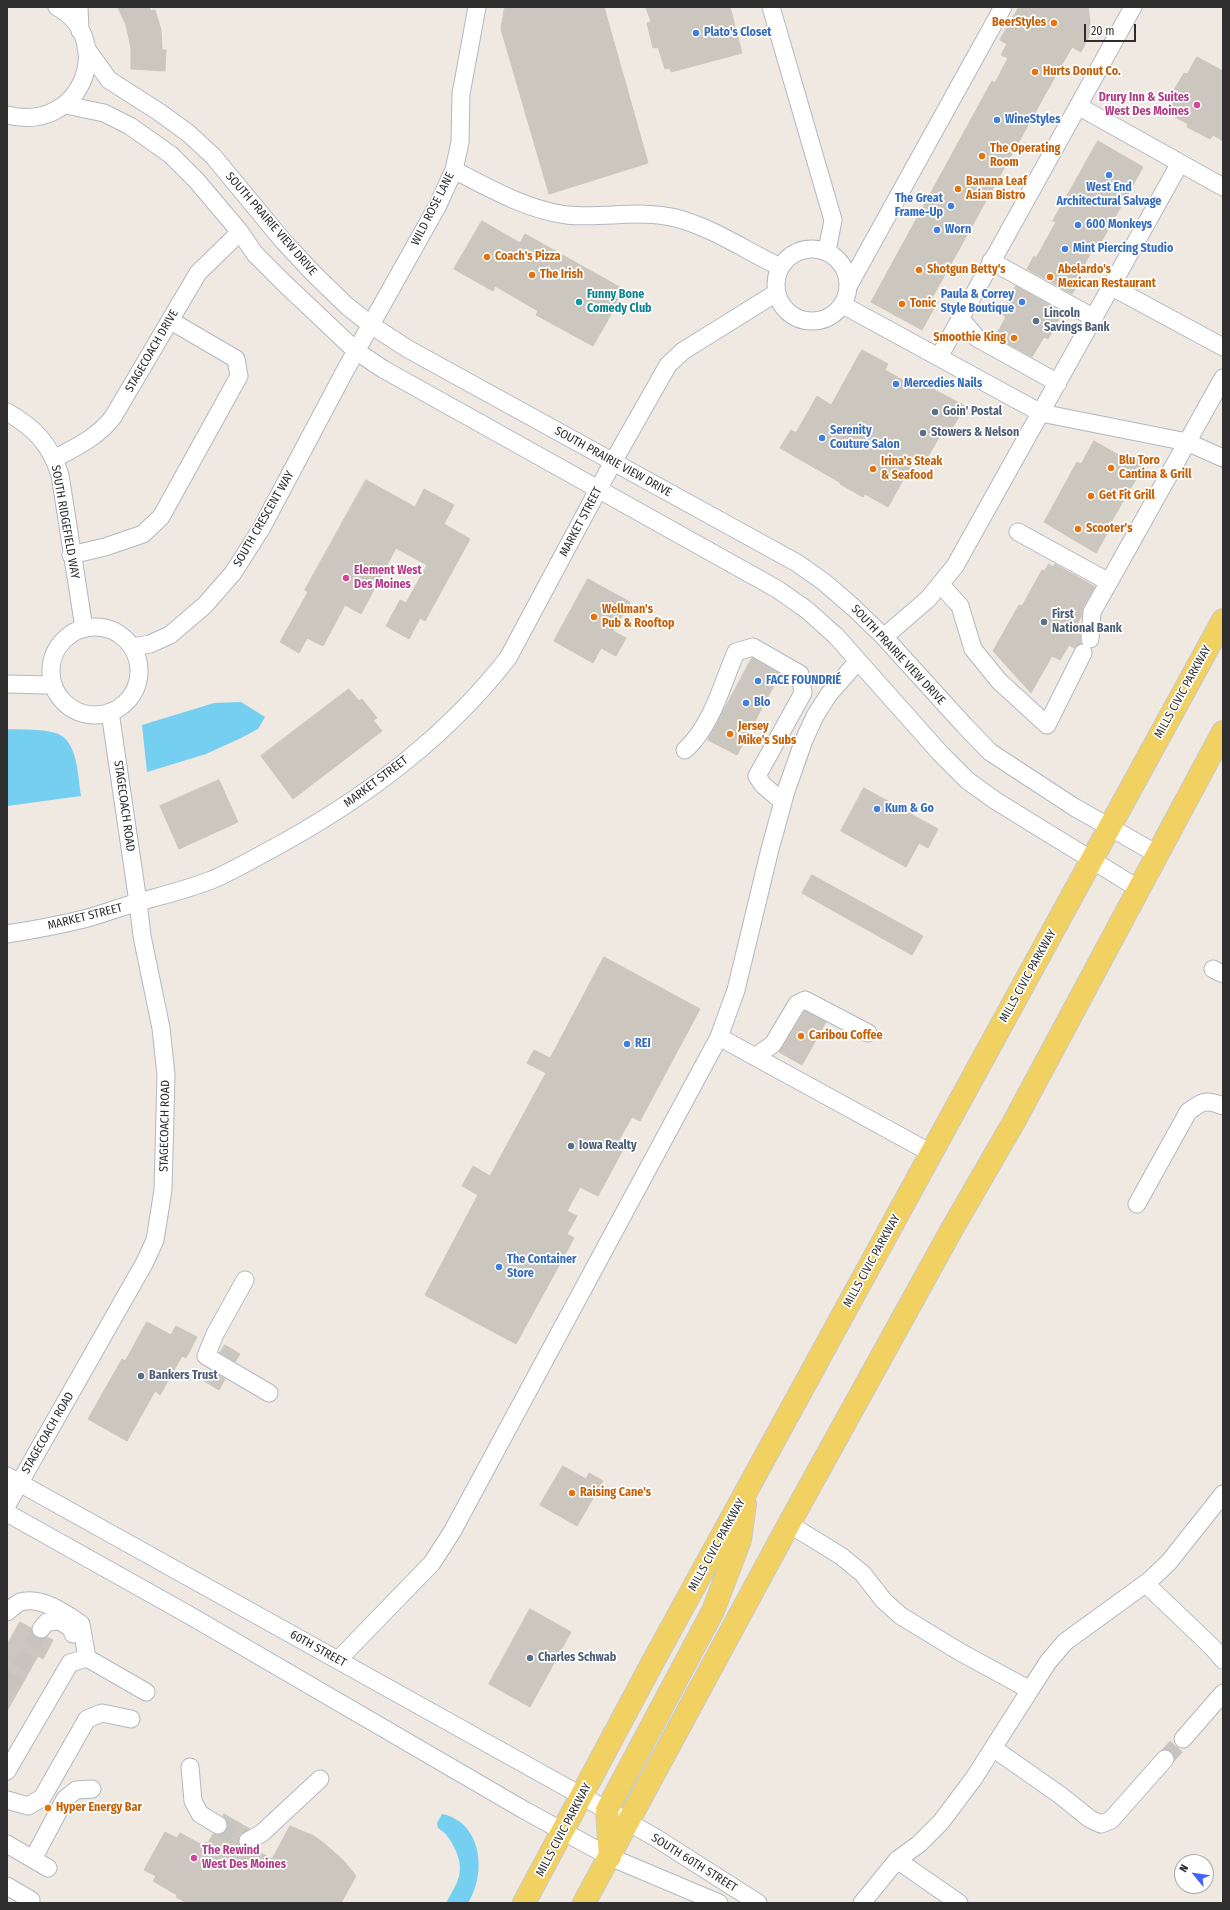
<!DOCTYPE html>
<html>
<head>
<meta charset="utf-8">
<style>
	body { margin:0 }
	#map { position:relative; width:1230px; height:1910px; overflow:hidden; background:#efe9e1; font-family:"Fira Sans Condensed",sans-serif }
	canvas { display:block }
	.frame { position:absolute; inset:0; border:8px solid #2e2e2e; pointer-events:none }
	.north { position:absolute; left:1174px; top:1854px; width:40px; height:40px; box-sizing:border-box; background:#fff; border:1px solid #ababab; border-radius:50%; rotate:299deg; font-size:11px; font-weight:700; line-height:16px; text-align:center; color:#2e2e2e }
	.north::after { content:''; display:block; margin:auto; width:14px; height:18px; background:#4264fb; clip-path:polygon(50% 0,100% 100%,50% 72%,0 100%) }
	.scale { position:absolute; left:1084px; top:24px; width:52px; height:18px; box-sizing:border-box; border:2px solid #2e2e2e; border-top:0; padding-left:5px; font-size:12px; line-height:14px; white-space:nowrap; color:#2e2e2e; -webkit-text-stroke:3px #fff; paint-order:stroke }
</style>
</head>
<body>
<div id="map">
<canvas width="1230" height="1910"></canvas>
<div class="frame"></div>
<div class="north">N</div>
<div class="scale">20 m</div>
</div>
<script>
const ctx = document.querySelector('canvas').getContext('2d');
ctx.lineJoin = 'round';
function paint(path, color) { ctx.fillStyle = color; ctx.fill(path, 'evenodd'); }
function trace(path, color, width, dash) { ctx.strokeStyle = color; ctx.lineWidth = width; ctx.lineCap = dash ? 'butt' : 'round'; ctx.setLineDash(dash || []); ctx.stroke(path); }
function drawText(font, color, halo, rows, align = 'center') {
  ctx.font = font + ' "Fira Sans Condensed",sans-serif'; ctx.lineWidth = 3.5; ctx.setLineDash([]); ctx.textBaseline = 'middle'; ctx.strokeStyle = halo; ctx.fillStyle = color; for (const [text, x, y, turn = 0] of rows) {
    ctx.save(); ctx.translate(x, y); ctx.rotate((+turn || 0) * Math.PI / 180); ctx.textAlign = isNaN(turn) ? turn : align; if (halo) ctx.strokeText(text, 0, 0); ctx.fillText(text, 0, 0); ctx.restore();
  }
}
paint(new Path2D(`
	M241 702 265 717 258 729 241 738 206 754 147 772 142 725 214 703Z
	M7 729C21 730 50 728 62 736 78 747 78 778 81 796L7 806Z
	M442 1814C482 1822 487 1873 468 1903H446C458 1882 466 1871 454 1847 450 1839 446 1833 438 1828L437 1823Z`), '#75cff0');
const building = new Path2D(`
	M118 7H149L151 11 155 10 161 30 162 50H166L165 71 131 69V48L126 25Z
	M505 7H604L648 163 549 194 501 29Z
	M646 7H730L742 53 671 72 670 68 665 69 658 47 653 48 647 23 651 22Z
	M1019 7H1088L1090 21 1089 36 1081 52 1072 47 1042 100 932 298 938 301 922 330 871 302 992 81 995 83 1008 58 1001 55 1007 44 1000 40Z
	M1197 57 1223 71V141L1213 135 1210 139 1187 127 1188 124 1166 112 1174 97 1171 95 1184 73 1187 74Z
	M1098 141 1143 167 1099 246 1095 245 1076 280 1079 282 1072 294 1027 269 1034 256 1036 258 1056 222 1053 221Z
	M482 221 520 243 525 234 625 290 593 346 536 315 538 311 495 286 493 291 454 269Z
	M1016 286 1063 312 1048 339 1044 337 1032 357 995 337 1006 317 1001 314Z
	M862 350 888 364 885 370 913 386 916 380 965 406 950 432 944 429 927 458 918 453 888 507 865 494 863 497 840 484 841 483 780 448 791 430 796 433 817 396 831 405Z
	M1094 441 1122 457 1123 455 1146 462 1107 529 1109 530 1096 553 1044 522 1077 462 1081 464Z
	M366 480 415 507 424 489 454 505 444 524 470 539 425 621 420 618 409 639 386 626 400 600 406 603 427 565 396 548 361 614 345 605 323 646 307 638 299 653 280 642 308 592 305 590Z
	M1049 564 1053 567 1055 564 1095 587 1083 607 1082 615 1074 630 1080 634 1081 643 1074 648 1069 645 1060 660 1052 656 1031 693 993 651 1019 605 1022 606 1042 570 1044 571Z
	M588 579 630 602 613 631 626 638 616 656 601 648 593 663 554 641Z
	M752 658 780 674 737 755 708 740Z
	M349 689 359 701 362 699 377 718 373 720 382 731 293 799 261 756Z
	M219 780 238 822 179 849 160 806Z
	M864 788 938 829 928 848 919 843 906 867 841 831Z
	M812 875 923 936 912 955 802 893Z
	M604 957 700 1009 640 1121 632 1117 619 1140 626 1144 598 1196 580 1187 567 1211 577 1216 567 1234 574 1238 516 1344 425 1295 478 1195 462 1186 473 1166 490 1176 546 1073 527 1063 534 1050 550 1058Z
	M805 1011 826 1022 802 1065 779 1052Z
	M147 1322 171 1335 176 1326 197 1337 186 1358 182 1356 160 1395 155 1391 127 1441 88 1419 122 1359 125 1361Z
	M225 1345 240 1354 235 1362 220 1353Z
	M210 1370 225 1379 219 1390 204 1381Z
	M563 1466 586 1479 589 1473 603 1481 577 1526 540 1505Z
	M530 1609 571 1632 530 1707 489 1684Z
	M20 1622 31 1628 35 1637 40 1639 47 1637 53 1640 43 1659 38 1656 7 1711V1645Z
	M224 1814 250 1829 239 1836V1846L243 1849 248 1851 254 1849 272 1859 290 1826 314 1836 325 1844 344 1861 356 1876 341 1903H187L176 1897 177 1895 153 1881 156 1876 144 1870 165 1832 177 1838 180 1833 204 1846 206 1842 208 1843 213 1834 218 1835 226 1831 228 1825 227 1820 223 1816Z`);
paint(building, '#cbc7bf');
trace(building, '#cbc5ba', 1);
trace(new Path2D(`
	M7 1690 41 1629
	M1165 1759 1183 1739
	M218 1825 248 1841`), '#c8c4bd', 17, [17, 8]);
const minor = new Path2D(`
	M79 7 80 31
	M771 7 833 220 827 251
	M86 48 109 80 159 112 188 133 213 156 284 242 315 275 347 306 371 325 408 349 797 563 824 582 854 608 884 637 964 725 990 752 1074 807 1157 854
	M66 105 104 113 130 126 171 155 196 180 240 232 255 254 284 283 356 351 383 369 777 589 807 610 836 636 940 753 968 781 996 801 1139 889
	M1078 106 1223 187
	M7 115C83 134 116 39 57 7
	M454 170C489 188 527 210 567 215 603 219 639 209 676 218 713 228 745 250 780 267
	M776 285a36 36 0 1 1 72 0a36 36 0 1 1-72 0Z
	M991 261 1094 318
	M849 285 1003 7
	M1112 287 1223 347
	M843 305 1041 413 1187 442 1223 458
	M960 318 977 338 1058 383
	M939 357 1133 7
	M7 412C35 428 50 444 60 475L84 628
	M54 459C76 447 98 437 113 417L198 273 240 232
	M1018 532 1109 582 1092 612 1090 639
	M71 555 105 547 143 534 161 517 239 376 236 359 171 321
	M1109 582 1223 378
	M941 585 960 606 973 649 999 681 1047 725 1083 653
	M51 671a44 44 0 1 1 88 0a44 44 0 1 1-88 0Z
	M884 637 928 599 955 566 1180 163
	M132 647 150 644 170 635 205 605 233 573 261 529 346 369 438 205 454 170 460 142 461 94 477 7
	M7 684 47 685 52 681
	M685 750C712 726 722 684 736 652L753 647 800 674 803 693 757 776 763 785 783 802
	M7 934C33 930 59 925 84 919 103 914 120 907 139 902 164 895 189 889 214 879 232 871 250 861 268 851 358 803 445 739 508 658L613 462 668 365 683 351 776 293
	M1213 969 1223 974
	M719 1037 931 1153
	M755 1057 773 1044 797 1004 805 1000 868 1033
	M1137 1204 1188 1112C1202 1101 1206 1099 1223 1106
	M245 1280 215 1334 206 1356 269 1393
	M7 1476 607 1810 656 1838 758 1903
	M7 1505 145 1262 155 1240 163 1190 166 1075 161 1028 142 936 138 902 110 712
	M7 1513 189 1615 524 1810 610 1857 719 1903
	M789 1524 841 1556 863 1574 884 1601 901 1616 960 1652 1030 1690 974 1778 941 1822 919 1844 897 1860
	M1146 1584 1213 1648 1223 1660
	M7 1612C11 1609 16 1604 20 1602 41 1596 65 1613 81 1624L87 1658
	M41 1629 47 1622 60 1621 72 1629 73 1634
	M338 1660 432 1563 452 1532 719 1037 736 990 770 849 786 791 804 740 815 716 829 694 858 661
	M1030 1690 1048 1662 1065 1642 1149 1581 1169 1562 1223 1494
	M1183 1739 1223 1693
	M993 1748 1060 1795 1090 1819 1101 1824 1111 1820 1165 1759
	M190 1767 193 1801 200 1814 218 1825
	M7 1771 70 1663 87 1658 146 1692
	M7 1800 28 1806 42 1798 87 1719 102 1713 131 1719
	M248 1841 262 1833 320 1779
	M7 1844 48 1868
	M33 1859 65 1799 76 1790 92 1789
	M7 1886 31 1900
	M862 1903 897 1860 959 1903`);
const major = new Path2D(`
	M610 1857 607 1810 713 1611 740 1540 745 1504
	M524 1903 655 1658 1223 620
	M584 1903 789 1524 952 1229 1015 1120 1223 732`);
trace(minor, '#b4b7c1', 19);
trace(major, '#c9c9c9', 24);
trace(minor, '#fff', 17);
trace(major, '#f2d163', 22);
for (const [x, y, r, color] of [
	[1054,23,4,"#e8710a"],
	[696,33,4,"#3f7fe0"],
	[1035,72,4,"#e8710a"],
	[1197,105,4,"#d1479c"],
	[997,120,4,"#3f7fe0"],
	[982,156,4,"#e8710a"],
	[1109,175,4,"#3f7fe0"],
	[958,189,4,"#e8710a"],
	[951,206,4,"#3f7fe0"],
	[1078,225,4,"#3f7fe0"],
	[937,230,4,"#3f7fe0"],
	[1065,249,4,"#3f7fe0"],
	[487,257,4,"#e8710a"],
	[919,270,4,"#e8710a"],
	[532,275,4,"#e8710a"],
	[1050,277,4,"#e8710a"],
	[579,302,4,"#0f9aa8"],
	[1022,302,4,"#3f7fe0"],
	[902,304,4,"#e8710a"],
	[1036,321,4,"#5c6f8a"],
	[1014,338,4,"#e8710a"],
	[896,384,4,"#3f7fe0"],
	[935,412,4,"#5c6f8a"],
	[923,433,4,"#5c6f8a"],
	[822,438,4,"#3f7fe0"],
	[1111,468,4,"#e8710a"],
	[873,469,4,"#e8710a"],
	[1091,496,4,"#e8710a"],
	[1078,529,4,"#e8710a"],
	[346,578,4,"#d1479c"],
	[594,617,4,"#e8710a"],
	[1044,622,4,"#5c6f8a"],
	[758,681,4,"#3f7fe0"],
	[746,703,4,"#3f7fe0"],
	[730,734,4,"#e8710a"],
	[877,809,4,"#3f7fe0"],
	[801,1036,4,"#e8710a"],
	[627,1044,4,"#3f7fe0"],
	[571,1146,4,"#5c6f8a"],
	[499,1267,4,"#3f7fe0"],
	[141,1376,4,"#5c6f8a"],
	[572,1493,4,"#e8710a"],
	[530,1658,4,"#5c6f8a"],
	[48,1808,4,"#e8710a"],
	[194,1858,4,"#d1479c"]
]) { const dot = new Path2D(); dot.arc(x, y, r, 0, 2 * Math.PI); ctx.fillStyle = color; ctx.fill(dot); trace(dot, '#fff', 1.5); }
drawText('bold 12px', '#c56008', '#fff', [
	["BeerStyles",1046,23,"right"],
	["Hurts Donut Co.",1043,72],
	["The Operating",990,149],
	["Room",990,163],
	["Banana Leaf",966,182],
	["Asian Bistro",966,196],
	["Coach's Pizza",495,257],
	["Shotgun Betty's",927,270],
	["Abelardo's",1058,270],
	["Mexican Restaurant",1058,284],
	["The Irish",540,275],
	["Tonic",910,304],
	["Smoothie King",1006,338,"right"],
	["Blu Toro",1119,461],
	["Cantina & Grill",1119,475],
	["Irina's Steak",881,462],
	["& Seafood",881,476],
	["Get Fit Grill",1099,496],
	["Scooter's",1086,529],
	["Wellman's",602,610],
	["Pub & Rooftop",602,624],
	["Jersey",738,727],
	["Mike's Subs",738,741],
	["Caribou Coffee",809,1036],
	["Raising Cane's",580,1493],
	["Hyper Energy Bar",56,1808]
], 'left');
drawText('bold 12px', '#366cbe', '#fff', [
	["Plato's Closet",704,33],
	["WineStyles",1005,120],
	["West End",1109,188,"center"],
	["Architectural Salvage",1109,202,"center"],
	["The Great",943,199,"right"],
	["Frame-Up",943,213,"right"],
	["600 Monkeys",1086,225],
	["Worn",945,230],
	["Mint Piercing Studio",1073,249],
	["Paula & Correy",1014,295,"right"],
	["Style Boutique",1014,309,"right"],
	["Mercedies Nails",904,384],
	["Serenity",830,431],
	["Couture Salon",830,445],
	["FACE FOUNDRIÉ",766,681],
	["Blo",754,703],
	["Kum & Go",885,809],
	["REI",635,1044],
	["The Container",507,1260],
	["Store",507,1274]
], 'left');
drawText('bold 12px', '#b23c85', '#fff', [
	["Drury Inn & Suites",1189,98,"right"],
	["West Des Moines",1189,112,"right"],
	["Element West",354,571],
	["Des Moines",354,585],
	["The Rewind",202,1851],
	["West Des Moines",202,1865]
], 'left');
drawText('12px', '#2e2e2e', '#fff', [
	["WILD ROSE LANE",433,209,-63],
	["SOUTH PRAIRIE VIEW DRIVE",271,224,49],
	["STAGECOACH DRIVE",152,351,-60],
	["SOUTH PRAIRIE VIEW DRIVE",613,462,29],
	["SOUTH CRESCENT WAY",264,519,-60],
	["SOUTH RIDGEFIELD WAY",65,522,80],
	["MARKET STREET",581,522,-62],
	["SOUTH PRAIRIE VIEW DRIVE",898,655,47],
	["MILLS CIVIC PARKWAY",1183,692,-61],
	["MARKET STREET",376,782,-37],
	["STAGECOACH ROAD",124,806,82],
	["MARKET STREET",85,917,-14],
	["MILLS CIVIC PARKWAY",1028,976,-61],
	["STAGECOACH ROAD",165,1126,-89],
	["MILLS CIVIC PARKWAY",872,1261,-61],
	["STAGECOACH ROAD",48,1433,-60],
	["MILLS CIVIC PARKWAY",717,1545,-61],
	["60TH STREET",318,1649,29],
	["MILLS CIVIC PARKWAY",564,1830,-62],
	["SOUTH 60TH STREET",694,1863,32]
]);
drawText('bold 12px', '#0d838f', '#fff', [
	["Funny Bone",587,295],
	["Comedy Club",587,309]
], 'left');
drawText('bold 12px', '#4e5e75', '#fff', [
	["Lincoln",1044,314],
	["Savings Bank",1044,328],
	["Goin' Postal",943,412],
	["Stowers & Nelson",931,433],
	["First",1052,615],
	["National Bank",1052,629],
	["Iowa Realty",579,1146],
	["Bankers Trust",149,1376],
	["Charles Schwab",538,1658]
], 'left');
</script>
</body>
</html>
